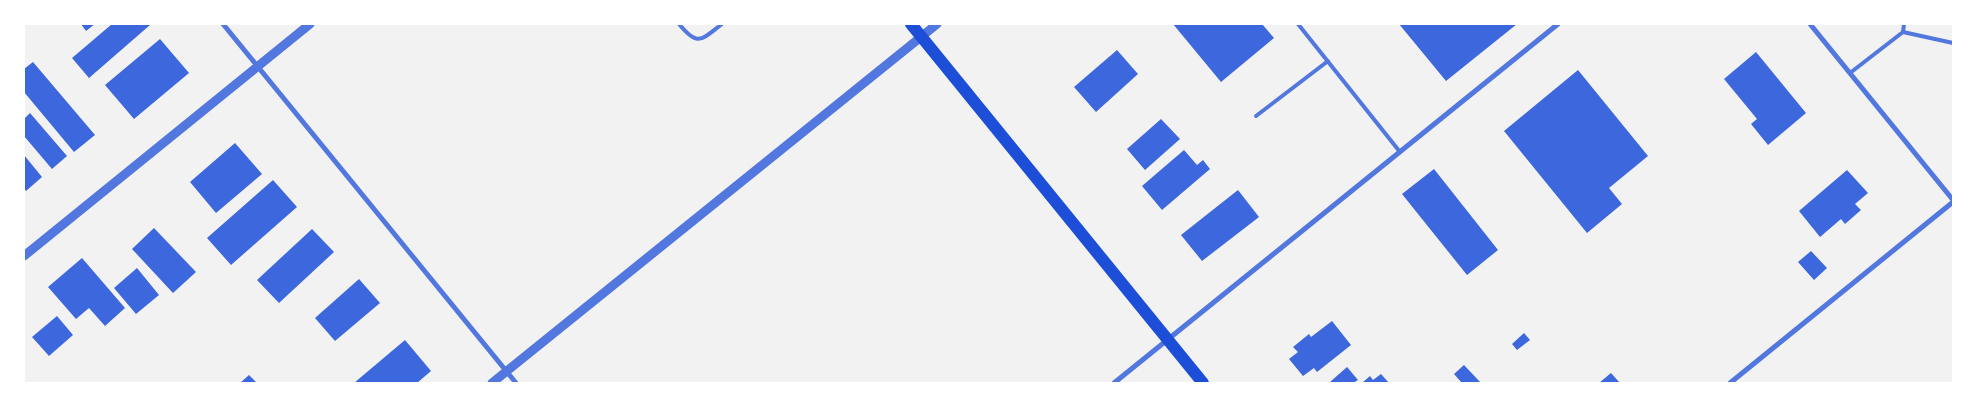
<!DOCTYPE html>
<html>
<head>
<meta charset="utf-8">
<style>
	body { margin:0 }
	#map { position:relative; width:1977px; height:407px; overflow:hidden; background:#f2f2f2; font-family:"Source Serif 4",serif }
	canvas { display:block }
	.frame { position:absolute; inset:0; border:25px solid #fff; pointer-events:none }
</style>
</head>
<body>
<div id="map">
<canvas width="1977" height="407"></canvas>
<div class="frame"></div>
</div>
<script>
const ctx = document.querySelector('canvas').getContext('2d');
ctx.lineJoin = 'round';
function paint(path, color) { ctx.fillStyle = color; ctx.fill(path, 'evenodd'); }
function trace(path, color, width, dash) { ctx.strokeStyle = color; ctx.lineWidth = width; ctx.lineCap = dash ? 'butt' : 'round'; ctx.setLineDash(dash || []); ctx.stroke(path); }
paint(new Path2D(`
	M81 24H95L86 31Z
	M112 24H149L150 25 89 78 72 58Z
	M1173 24H1262L1274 38 1221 82Z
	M1399 24H1517L1446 81Z
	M160 39 189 73 134 119 105 85Z
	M1117 50 1138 74 1096 112 1074 87Z
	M1756 52 1806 113 1768 145 1751 124 1757 119 1724 79Z
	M33 62 95 135 74 152 24 92V69Z
	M1578 70 1648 156 1609 188 1622 204 1587 233 1504 131Z
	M30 113 67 156 52 169 24 136V119Z
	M1161 119 1180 139 1145 170 1127 149Z
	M235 143 262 174 216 213 190 182Z
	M1184 150 1197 165 1203 160 1210 169 1162 210 1142 186Z
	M24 155 42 177 26 191 24 188Z
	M1434 169 1498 250 1467 275 1402 194Z
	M1847 170 1868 193 1855 204 1861 210 1845 224 1841 219 1820 237 1799 211Z
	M273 180 297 207 231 265 207 238Z
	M1238 190 1259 217 1202 261 1181 235Z
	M154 228 196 272 173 293 132 249Z
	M312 229 334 252 279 303 257 280Z
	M1811 251 1827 268 1814 280 1798 262Z
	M82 258 125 308 105 326 89 308 76 319 48 287Z
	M137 268 159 295 136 314 114 288Z
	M359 279 380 303 335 341 315 318Z
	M57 316 73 335 49 356 32 337Z
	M1332 321 1351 345 1317 372 1314 368 1303 376 1289 359 1298 352 1293 347 1309 334 1311 337Z
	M1524 333 1530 340 1517 350 1512 344Z
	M405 340 431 371 417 383H354Z
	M1464 365 1481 383H1462L1454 374Z
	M1347 367 1358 380 1353 383H1331L1330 382Z
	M1611 373 1620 383H1599Z
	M1381 374 1389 383H1362L1370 376 1373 380Z
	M249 375 257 383H240Z`), '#3d67dc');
trace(new Path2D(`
	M679 24C698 47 701 40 722 24
	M1298 24 1400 152
	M1903 32 1953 43
	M1850 73 1903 32 1904 24
	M1256 116 1328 61`), '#5277de', 4);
trace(new Path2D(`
	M223 24 516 383
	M1810 24 1953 200
	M1114 383 1558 24
	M1730 383 1953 202`), '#5277de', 5);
trace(new Path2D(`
	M24 256 310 24
	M492 383 937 24`), '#5277de', 9);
trace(new Path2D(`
	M911 24 1203 383`), '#1d4ed8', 12);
</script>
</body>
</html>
